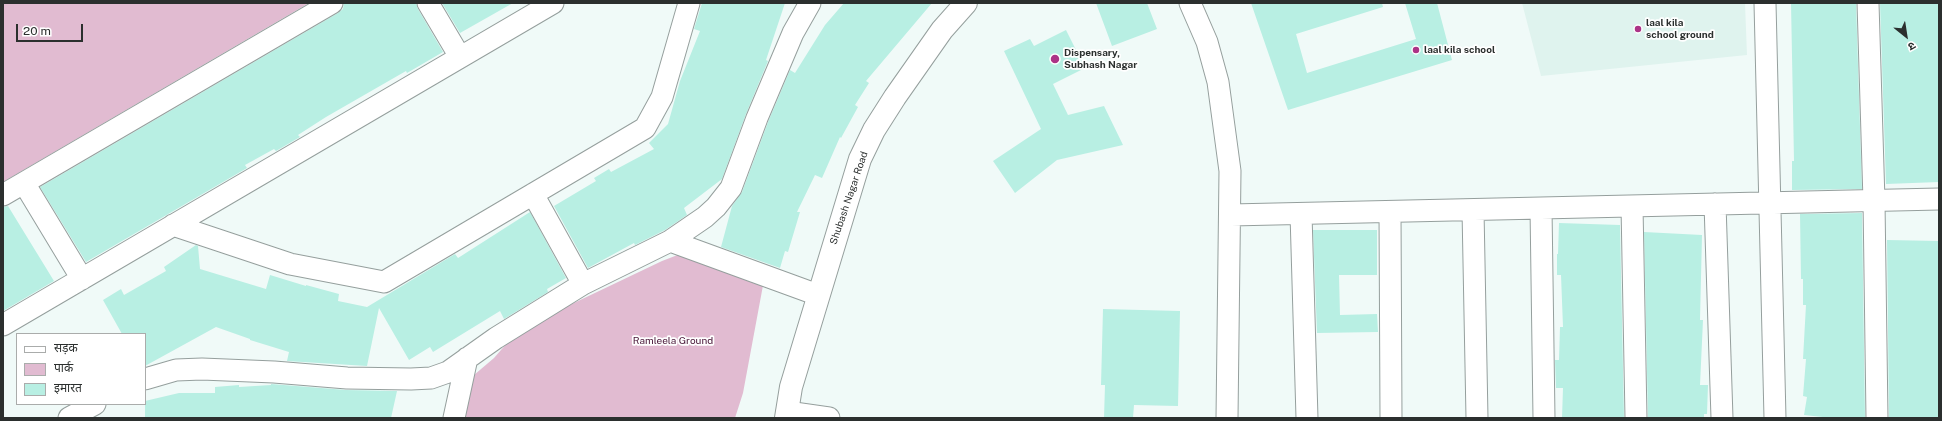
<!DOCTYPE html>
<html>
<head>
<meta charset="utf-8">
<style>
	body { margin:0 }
	#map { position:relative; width:1942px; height:421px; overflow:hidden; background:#f0faf8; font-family:"Public Sans","Noto Sans Devanagari",sans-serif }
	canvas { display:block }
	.frame { position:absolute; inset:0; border:4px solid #2b2f2e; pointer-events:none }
	.legend { position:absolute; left:16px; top:333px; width:130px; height:72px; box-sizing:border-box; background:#fff; border:1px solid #aaacab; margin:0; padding:5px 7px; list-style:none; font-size:12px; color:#2b2f2e }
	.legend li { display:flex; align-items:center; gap:8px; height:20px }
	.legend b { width:20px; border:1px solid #aaacab }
	.north { position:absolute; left:1886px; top:16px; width:40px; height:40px; -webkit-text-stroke:3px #fff; paint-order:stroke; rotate:150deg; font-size:11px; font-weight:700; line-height:16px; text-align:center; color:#2b2f2e }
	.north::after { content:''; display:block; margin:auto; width:14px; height:18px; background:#2b2f2e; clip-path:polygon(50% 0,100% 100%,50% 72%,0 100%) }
	.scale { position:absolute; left:16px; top:24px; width:67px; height:18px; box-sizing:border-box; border:2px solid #2b2f2e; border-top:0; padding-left:5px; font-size:12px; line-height:14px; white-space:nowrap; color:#2b2f2e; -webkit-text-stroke:3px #fff; paint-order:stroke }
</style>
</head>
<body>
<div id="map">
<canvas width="1942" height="421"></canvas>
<div class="frame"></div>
<ul class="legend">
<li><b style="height:5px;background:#fff"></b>सड़क</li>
<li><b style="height:11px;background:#e1bbd1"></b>पार्क</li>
<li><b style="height:11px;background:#b8efe3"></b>इमारत</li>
</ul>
<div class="north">उ</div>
<div class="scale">20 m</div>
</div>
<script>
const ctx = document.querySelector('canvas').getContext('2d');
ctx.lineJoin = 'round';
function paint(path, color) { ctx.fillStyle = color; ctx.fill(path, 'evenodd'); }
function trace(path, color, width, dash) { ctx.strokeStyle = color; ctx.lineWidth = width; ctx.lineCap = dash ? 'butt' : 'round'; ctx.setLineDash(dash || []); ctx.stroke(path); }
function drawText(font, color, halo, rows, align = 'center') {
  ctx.font = font + ' "Public Sans",sans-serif'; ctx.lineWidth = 3.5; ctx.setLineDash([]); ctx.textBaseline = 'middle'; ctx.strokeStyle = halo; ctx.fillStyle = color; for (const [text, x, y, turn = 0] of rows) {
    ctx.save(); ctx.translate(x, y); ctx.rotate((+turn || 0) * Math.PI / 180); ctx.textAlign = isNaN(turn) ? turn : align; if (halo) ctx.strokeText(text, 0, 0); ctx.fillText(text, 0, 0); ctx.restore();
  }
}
paint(new Path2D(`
	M1522 3H1745L1747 55 1541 76Z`), '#dff3ee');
paint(new Path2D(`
	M3 3H309L3 182Z
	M688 251 764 280 743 393 735 418H456L474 375 494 358 508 342 532 323 662 261Z`), '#e1bbd1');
paint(new Path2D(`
	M344 3H416L418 9 443 52 407 73 406 71 326 117 298 135 300 137 276 151 274 149 245 165 247 168 86 262 40 187 338 13 343 9Z
	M442 3H513L460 33Z
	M702 3H785L766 60 768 61 746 114 722 179 684 208 687 215 665 230 635 245 634 243 588 268 554 206 596 181 594 178 609 169 611 172 654 149 649 143 668 124 680 81 700 31 694 29Z
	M844 3H932L866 81 869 83 855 105 858 107 841 138 840 137 822 178 815 175 797 212H800L788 252 785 251 780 268 721 247 732 206 742 192 768 122 790 70 795 73 825 25Z
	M1096 3H1147L1157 29 1112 46Z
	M1251 3H1382L1383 7 1296 34 1307 73 1416 39 1405 3H1437L1452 60 1288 110Z
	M1791 3H1856L1862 189 1792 190V161H1794Z
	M1880 3H1939V182L1886 184Z
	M1066 30 1085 68 1053 84 1068 115 1104 106 1123 145 1057 160 1015 193 993 161 1041 129 1004 51 1030 39 1034 46Z
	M8 206 54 281 3 311V207Z
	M530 212 566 278 547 289 548 292 504 319 500 311 433 352 430 347 409 360 379 308 367 366 287 361 289 352 250 340V339L216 327 145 366V334H122L103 300 121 289 124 295 166 271 164 267 196 245 198 246 200 269 266 289 270 275 306 286V285L339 294 338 301 367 307 455 254 458 258Z
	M1862 213 1865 418H1832L1804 415 1807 397 1803 396 1806 359H1803L1806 305H1803V279H1801L1800 214Z
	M1559 223 1620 225 1624 418H1562L1563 388H1556L1555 360H1559L1560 327H1563L1561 275H1557V254H1558Z
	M1313 230H1377V275H1339L1340 315 1377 314 1378 332 1317 333Z
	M1644 232 1702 235 1700 320H1703L1700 385H1708L1707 414H1704V418H1648Z
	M1887 240 1939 241V418H1889Z
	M1103 309 1180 311 1178 406 1134 405 1133 418H1104L1105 385H1101Z
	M271 384 346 390 397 391 391 418H145V401L179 393H215V387L239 385V387L271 385Z`), '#b8efe3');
const minor = new Path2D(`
	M428 3 460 57
	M1190 3 1207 42 1218 82 1230 171 1227 418
	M1765 3 1775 418
	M1868 3 1874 201 1877 418
	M24 183 82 279
	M533 194 583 284
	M3 195 332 3
	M1715 204 1722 418
	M1632 206 1636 418
	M1541 208 1544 418
	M1473 210 1477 418
	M1390 212 1391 418
	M1301 214 1307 418
	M1231 215 1939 199
	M173 225 290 264 384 282 645 128 662 97 689 3
	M670 241 818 295
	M3 325 553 3
	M145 379 176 370 202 369 274 372 347 378 411 379 431 378 448 372 496 338 583 284 670 241 705 217 716 207 731 188 757 118 793 33 810 3
	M787 412 829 418
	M69 418 95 404
	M454 418 467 358`);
const tertiary = new Path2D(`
	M786 418 791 387 807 334 860 159 874 130 895 97 942 30 966 3`);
trace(minor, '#959f9d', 23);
trace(tertiary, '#959f9d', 24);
trace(minor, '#fff', 21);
trace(tertiary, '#fff', 22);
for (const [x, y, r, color] of [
	[1638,29,4,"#ac3387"],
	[1416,50,4,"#ac3387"],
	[1055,59,5,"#ac3387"]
]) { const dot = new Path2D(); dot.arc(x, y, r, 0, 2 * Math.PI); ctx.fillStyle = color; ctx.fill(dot); trace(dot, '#fff', 1.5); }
drawText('bold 10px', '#2b2f2e', '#fff', [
	["laal kila",1646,23],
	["school ground",1646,35],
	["laal kila school",1424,50],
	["Dispensary,",1064,53],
	["Subhash Nagar",1064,65]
], 'left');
drawText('10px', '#2b2f2e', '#fff', [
	["Shubash Nagar Road",849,198,-71]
]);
drawText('10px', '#451234', '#fff', [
	["Ramleela Ground",673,341]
]);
</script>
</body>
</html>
